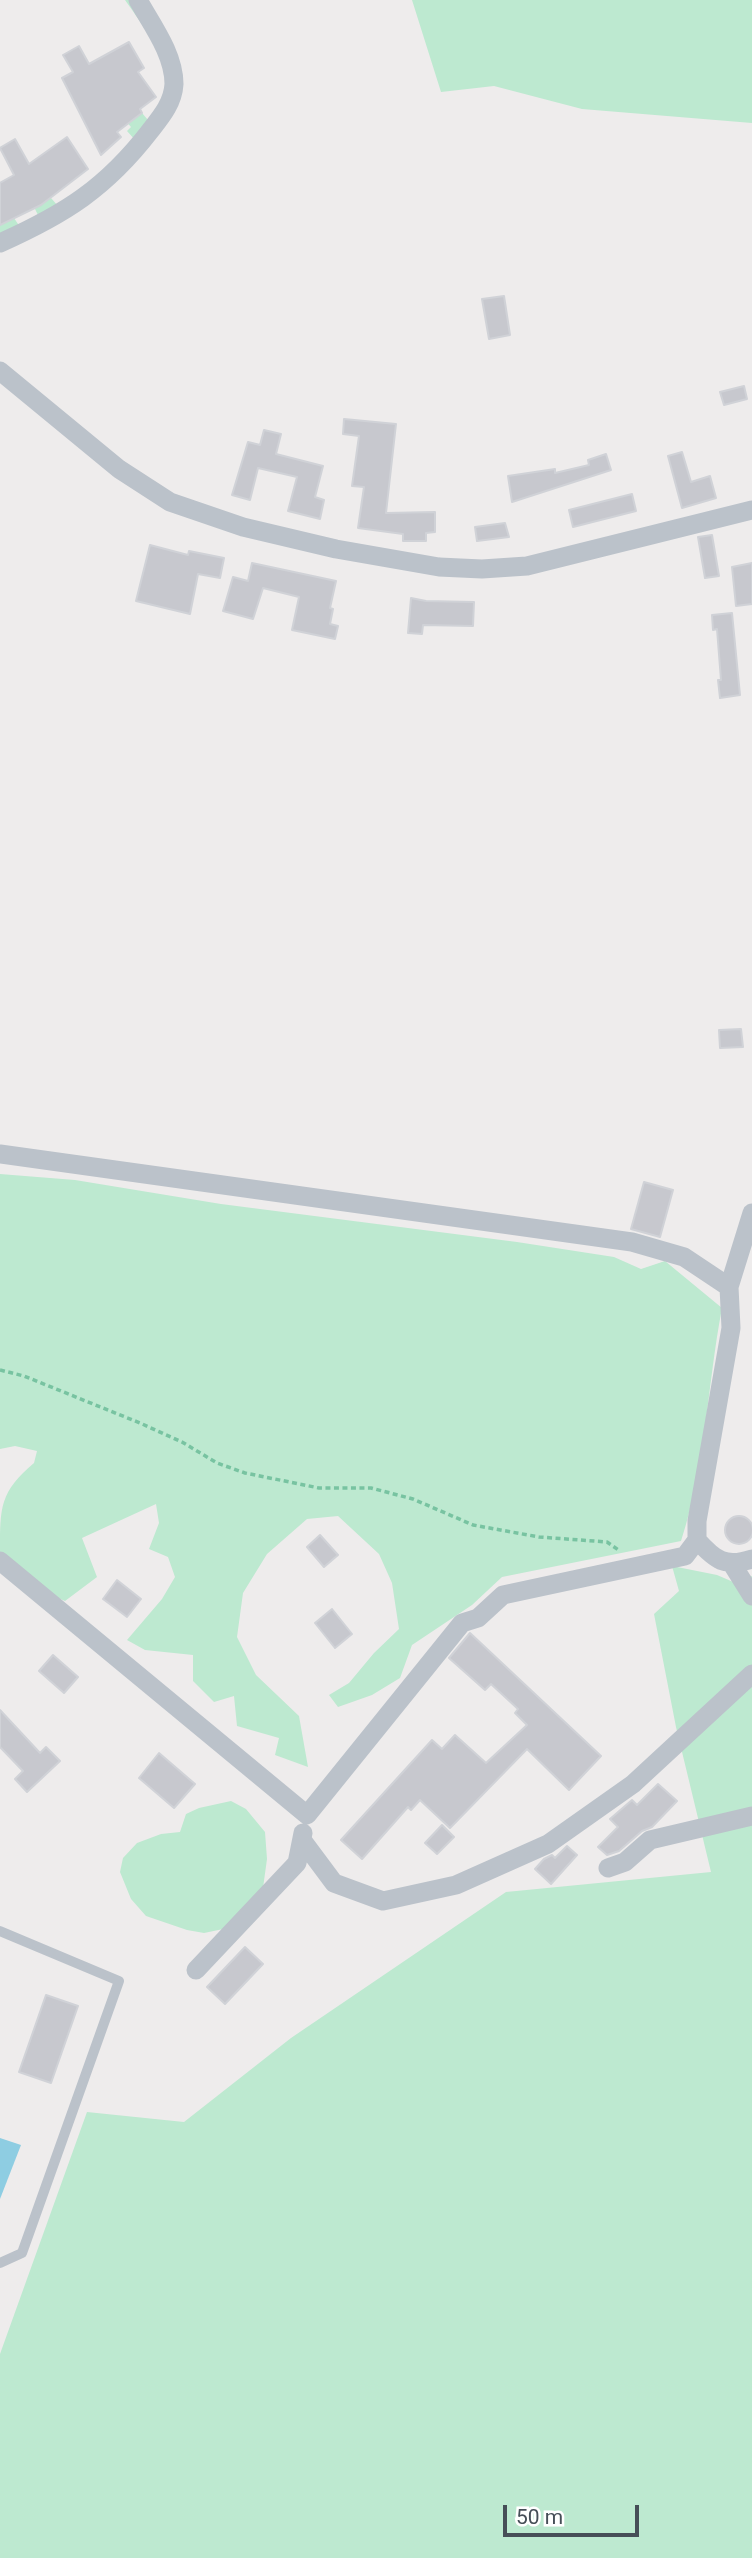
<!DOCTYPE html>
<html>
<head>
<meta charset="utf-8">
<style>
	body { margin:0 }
	#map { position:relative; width:752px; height:2558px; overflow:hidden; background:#eeecec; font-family:Roboto,sans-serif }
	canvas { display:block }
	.scale { position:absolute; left:503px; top:2505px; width:136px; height:32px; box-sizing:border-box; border:4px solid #464e57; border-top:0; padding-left:9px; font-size:21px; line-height:24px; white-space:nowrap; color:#464e57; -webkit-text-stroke:5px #fff; paint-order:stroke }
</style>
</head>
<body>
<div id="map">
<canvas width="752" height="2558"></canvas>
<div class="scale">50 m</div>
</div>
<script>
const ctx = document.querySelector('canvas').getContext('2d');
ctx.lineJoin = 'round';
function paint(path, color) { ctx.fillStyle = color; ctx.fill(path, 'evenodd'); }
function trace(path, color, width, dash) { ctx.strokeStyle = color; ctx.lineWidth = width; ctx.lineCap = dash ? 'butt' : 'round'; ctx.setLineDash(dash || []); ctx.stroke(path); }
paint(new Path2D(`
	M125 0H135C148 26 172 59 170 90 169 106 156 119 146 131 100 187 66 209 0 239V225L14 218 20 227 39 217 34 207 51 198 58 206C88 188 112 167 136 141L127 131 131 127 123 118 131 112 136 117 142 113 148 120C153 115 160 110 163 104 179 71 143 26 125 0Z
	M412 0H752V123L582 109 494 86 441 92Z
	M0 1174 75 1180 221 1204 517 1242 614 1257 641 1269 665 1261 722 1308C707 1386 706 1465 681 1541L502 1577 472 1605 412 1645 400 1678 372 1695 338 1707 329 1695 349 1683 374 1653 399 1629 392 1583 379 1554 338 1516 307 1519 267 1554 243 1593 237 1637 256 1675 299 1716 308 1767 275 1755 279 1738 237 1726 234 1696 214 1702 193 1681V1655L145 1650 127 1640 162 1599 175 1577 168 1557 149 1549 159 1523 156 1504 82 1538 97 1577 65 1601 49 1594 0 1552C0 1506 0 1492 34 1463L37 1451 15 1446 0 1449Z
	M672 1566 717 1575 738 1584 752 1576V2558H0V2354L87 2112 184 2122 291 2038 506 1892 711 1872 676 1727 654 1614 679 1591Z
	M231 1801 246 1809 265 1832 267 1859 263 1888 228 1928 204 1933 187 1930 146 1916 131 1899 120 1872 123 1858 137 1843 161 1834 180 1832 186 1814 199 1808Z`), '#bde9d0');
paint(new Path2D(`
	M0 2138 21 2145 0 2199Z`), '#8ecde2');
const building = new Path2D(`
	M129 42 144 68 138 72 156 97 140 109 142 113 117 132 121 137 101 155 62 78 73 72 63 55 79 46 89 64Z
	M67 137 88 169 41 205 0 225V183L14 175 0 148 15 139 29 164Z
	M504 296 510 335 489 339 482 299Z
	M744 386 747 399 724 405 720 392Z
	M344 419 396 424 386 513 435 512V532L426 533V541H403V534L358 528 364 487 352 486 359 436 343 434Z
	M264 430 281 434 276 454 323 466 315 497 324 500 320 519 288 511 297 477 258 468 250 500 232 495 248 442 260 445Z
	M682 452 691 482 710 476 716 498 682 508 668 456Z
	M606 454 611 470 512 502 508 476 555 469V473L589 465 588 460Z
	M632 494 636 511 573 527 569 510Z
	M505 523 509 537 477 541 475 527Z
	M712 535 719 576 705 578 698 537Z
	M150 545 188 555 189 551 224 558 220 578 198 574 190 614 136 601Z
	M252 563 336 581 330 608 333 609 330 624 338 626 335 639 292 630 299 597 263 588 253 619 223 611 233 577 248 581Z
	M752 563V604L736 606 732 567Z
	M411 598 426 601 474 602 473 626 423 625 422 634 408 633Z
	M732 613 740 695 720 698 718 680H721L717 629 713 630 712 615Z
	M741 1029 743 1047 720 1048 719 1030Z
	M644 1182 673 1190 660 1237 631 1229Z
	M725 1530a14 14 0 1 1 28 0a14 14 0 1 1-28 0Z
	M320 1535 338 1555 324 1567 307 1547Z
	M117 1580 141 1599 127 1617 103 1599Z
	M332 1609 352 1634 335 1648 315 1623Z
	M470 1633 601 1756 569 1790 527 1749 450 1828 420 1800 411 1810 408 1807 362 1859 341 1840 432 1740 442 1749 455 1735 486 1763 527 1725 515 1713 518 1709 491 1684 485 1690 449 1658Z
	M53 1655 78 1677 64 1693 39 1671Z
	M0 1710 40 1753 46 1747 60 1761 27 1792 15 1779 23 1771 0 1747Z
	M159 1753 195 1784 174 1808 139 1778Z
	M658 1784 677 1801 652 1827 642 1831 619 1851 607 1855 598 1847 618 1827 610 1819 632 1800 637 1805Z
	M442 1825 454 1837 437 1854 425 1843Z
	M567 1846 577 1855 551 1884 535 1869 544 1859 552 1855 555 1858Z
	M245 1947 263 1964 225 2004 207 1987Z
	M46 1995 78 2006 51 2083 19 2072Z`);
paint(building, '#c7c8ce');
trace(building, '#d0d2d7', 2);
trace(new Path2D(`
	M0 1370 24 1376 140 1423 182 1442 217 1463 245 1473 319 1488H371L413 1499 473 1525 539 1537 607 1542 620 1551`), '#78c3a1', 3.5, [5, 3.5]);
trace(new Path2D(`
	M0 1931 119 1981 22 2253 0 2263`), '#bbc2ca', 10);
trace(new Path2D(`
	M0 243C65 214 106 188 150 131 161 117 173 103 174 84 174 54 152 25 138 0
	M0 371 119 469 170 502 243 527 336 549 439 567 482 569 527 566 752 510
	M0 1154 632 1242 684 1257 729 1287
	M697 1540C715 1560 725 1568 752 1559
	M0 1561 307 1815 462 1623 478 1618 503 1595 685 1556 697 1540V1521L731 1328 729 1287 752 1213
	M732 1564 752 1596
	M302 1840 334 1883 383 1901 456 1885 548 1844 633 1784 752 1674
	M608 1868 625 1862 650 1840 752 1816
	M196 1970 297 1863 303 1833`), '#bbc2ca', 19);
</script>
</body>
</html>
